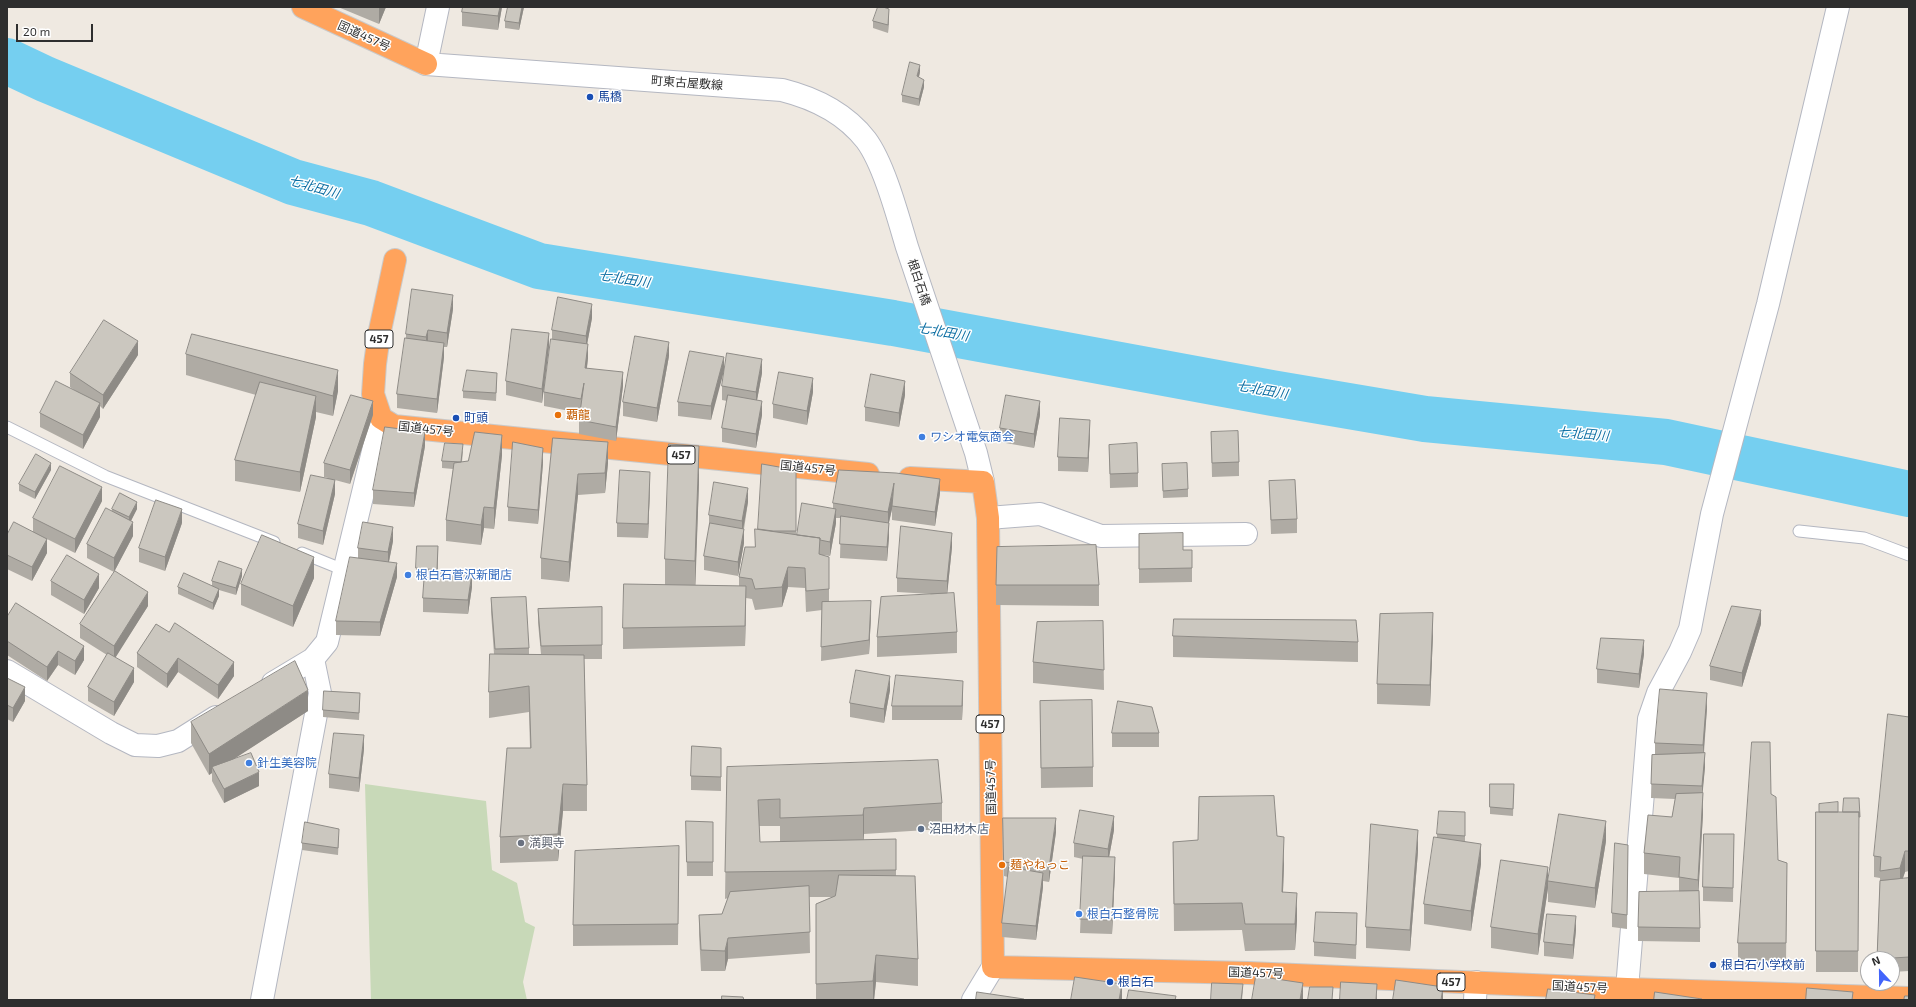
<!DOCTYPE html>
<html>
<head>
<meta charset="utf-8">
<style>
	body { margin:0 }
	#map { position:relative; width:1916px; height:1007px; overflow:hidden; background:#efe9e1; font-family:"Exo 2",sans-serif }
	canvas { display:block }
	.frame { position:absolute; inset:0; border:8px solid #2e2e2e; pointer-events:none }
	.north { position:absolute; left:1860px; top:951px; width:40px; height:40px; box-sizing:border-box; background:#fff; border:1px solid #ababab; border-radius:50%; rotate:338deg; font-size:11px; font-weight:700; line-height:16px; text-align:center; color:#2e2e2e }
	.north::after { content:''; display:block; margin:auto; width:14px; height:18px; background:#4264fb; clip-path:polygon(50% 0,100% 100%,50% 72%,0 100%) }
	.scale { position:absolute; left:16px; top:24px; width:77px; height:18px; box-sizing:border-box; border:2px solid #2e2e2e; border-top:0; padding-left:5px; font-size:12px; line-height:14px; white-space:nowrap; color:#2e2e2e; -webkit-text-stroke:3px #fff; paint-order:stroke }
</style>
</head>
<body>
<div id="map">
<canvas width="1916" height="1007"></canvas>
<div class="frame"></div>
<div class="north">N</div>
<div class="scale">20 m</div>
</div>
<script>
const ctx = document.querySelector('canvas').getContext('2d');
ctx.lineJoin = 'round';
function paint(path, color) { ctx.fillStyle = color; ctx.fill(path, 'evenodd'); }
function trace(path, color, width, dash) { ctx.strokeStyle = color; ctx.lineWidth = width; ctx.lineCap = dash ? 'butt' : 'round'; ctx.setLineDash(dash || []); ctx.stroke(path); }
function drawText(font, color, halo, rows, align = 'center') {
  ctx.font = font + ' "Exo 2","Noto Sans JP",sans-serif'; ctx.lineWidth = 3; ctx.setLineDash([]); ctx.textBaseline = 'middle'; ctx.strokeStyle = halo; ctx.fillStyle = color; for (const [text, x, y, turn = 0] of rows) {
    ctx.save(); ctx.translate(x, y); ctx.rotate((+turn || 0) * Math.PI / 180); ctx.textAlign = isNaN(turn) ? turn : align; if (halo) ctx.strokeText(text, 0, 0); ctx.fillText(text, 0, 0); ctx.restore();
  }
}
paint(new Path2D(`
	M365 784 486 801 492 870 517 883 525 922 535 927 523 982 527 1000H371Z`), '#c8d9b8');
trace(new Path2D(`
	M7 61 45 79 293 182 371 203 539 266 893 323 1272 393 1425 419 1666 442 1909 494`), '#75cff0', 46);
const lane = new Path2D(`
	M7 427 105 476 274 542
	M1799 531 1864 538 1909 555
	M302 553 344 570`);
const street = new Path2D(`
	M988 518 1040 514 1101 536 1246 534
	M7 671 111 733 135 745 158 746 178 741 216 717
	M273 683 313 659 327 642 381 418
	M1627 989 1649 719 1658 693 1680 652 1690 629 1712 514 1768 304 1838 7
	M262 1000 320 693 313 659
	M1475 1000 1476 982`);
const secondary = new Path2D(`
	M438 7 426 64 782 90C814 98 845 113 866 140 884 164 898 217 907 247 930 316 953 385 976 453L983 482
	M973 1000 993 967`);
const highway = new Path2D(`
	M303 7 426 64
	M395 260 379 335 375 364 373 394 381 418 394 426 868 474
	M910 478 983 482 988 518 993 967 1248 973 1627 989 1909 998`);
trace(lane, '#b4b7c1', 13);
trace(street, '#b4b7c1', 24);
trace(secondary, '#b4b7c1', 24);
trace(highway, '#c9c9c9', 24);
trace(lane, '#fff', 11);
trace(street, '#fff', 22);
trace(secondary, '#fff', 22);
trace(highway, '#ffa35c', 22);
paint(new Path2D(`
	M338 7H386L379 24Z
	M463 7H502L498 30 462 26V12Z
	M524 7 519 30 505 28V21Z
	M889 16 888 33 873 28V21Z
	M920 72 919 77 924 87 919 106 902 102V95Z
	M453 309 447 347H444V357L437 413 397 408V394L406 338V334Z
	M592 318 587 344 588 358 587 368 623 386 616 441 579 434V420L580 413 544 406V392L552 340V330Z
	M549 347 542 403 506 395V381Z
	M186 354 338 391 333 416 316 412V417L300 492 235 481V460L256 395 186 375Z
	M138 355 103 409 100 406V417L83 449 40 427V413L77 392 70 387V373Z
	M669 356 657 422 623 416V402Z
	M724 357 711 420 678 416V402Z
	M762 373 757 400 762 415 756 448 722 442V428L727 401 722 400V386Z
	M497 380 496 401 463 398V391Z
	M813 392 807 425 773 418V404Z
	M905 395 899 427 865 421V407Z
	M373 415 350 484 335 480V494L323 545 298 538V524L328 478 324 477V463Z
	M1040 415 1034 448 1000 442V428Z
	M1211 432 1239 462V476L1212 477Z
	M1090 434 1088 472 1058 471V457Z
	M553 438 608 463 605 493 578 495 569 582 541 579V558Z
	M1109 445 1138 473V487L1110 488Z
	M425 446 414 507 373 504V490Z
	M463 451 462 462 502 455 494 529 484 528 481 545 446 541V520L453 469 442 468V461Z
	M543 463 538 524 508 521V507Z
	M51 470 35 499 19 491V484Z
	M796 470V535L833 509V503L940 493 935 526 892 520V509L889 523V537L887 561 840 558 841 518H836V523L830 556 823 555 829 589V602L871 615 869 654 821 661 822 610 806 612 805 588 788 587 782 607 755 610 752 599 746 598 745 646 623 649V628L665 585V559L699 482 695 585 739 586V577L755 547 758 529Z
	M1162 471 1188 489V497L1163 498Z
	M1269 481 1297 519V533L1271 534Z
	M650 486 648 538 617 537V523Z
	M102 501 75 553 47 539V553L32 581 7 569V535L33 532V518Z
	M748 502 744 529V543L738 576 704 570V556L709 529V515Z
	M112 509H137L131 520 133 536 114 572 87 558V544L112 510Z
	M182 523 165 571 139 562V548Z
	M1139 534 1183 550 1192 568V582L1139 583Z
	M393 541 389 562 397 577 380 636 336 635V621L358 558V548Z
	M438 546V572L472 587 468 614 423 612V598L425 576H416V568Z
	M952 547 947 594 957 632V653L877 657V637L931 594 897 592V578Z
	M242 576 236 595 219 590V596L213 610 178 594V587L212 586V581Z
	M314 578 293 627 241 605V584Z
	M51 581 99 588 84 614 51 595Z
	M996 585H1099V606L996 605Z
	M491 598 529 648V654H541L538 623V609L602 607V659H584L587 785V811H563L558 861 500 863V837L530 748 529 712 489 718V692L494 654 491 612Z
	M148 606 115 657 134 682 114 716 88 701V687L107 655 80 638V624Z
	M7 617 84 660 75 675 58 665 47 681 7 655Z
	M1103 621 1104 690 1033 683V662Z
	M156 624 234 676 218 699 178 672 167 688 137 667V653Z
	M1761 624 1742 687 1710 680V666Z
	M1433 634 1430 706 1377 704V684Z
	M1173 636 1358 642V662L1173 657Z
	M1644 654 1639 688 1597 683V669Z
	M7 678 25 701 13 722 7 719Z
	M890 690 884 723 850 717V703Z
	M963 695 962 720H892V706Z
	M360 700 359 720 323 717V710Z
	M1040 701 1093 767V787L1041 788Z
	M1707 708 1704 753 1705 767 1702 794 1703 814 1698 891 1700 928V942L1638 941V927L1679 892V878L1644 874V853L1672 817 1675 799 1651 798 1652 755H1655V743Z
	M308 711 233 759 259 786 224 803 212 781V773L209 775 191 743V722Z
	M1909 717V871L1905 872 1902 879 1909 878V971L1892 972V959H1877L1880 878 1874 877V856Z
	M1112 733H1159V747H1112Z
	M721 748V791L691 790V776Z
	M364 749 359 792 329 788V774Z
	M727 767 942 803V829L864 834V840L896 839V876L918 959V986L876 982 874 1000H816V904L832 897H809L810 953 728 959 725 971H701L699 935V915L722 914 728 898 725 899ZM759 826H780V842H760Z
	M1490 784H1514L1513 816 1490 814Z
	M1771 794 1778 860 1787 863 1786 964H1738V943Z
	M1859 798 1858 972H1816V812H1843Z
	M1465 812V841L1481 864 1471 931 1424 924V904L1437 837V834Z
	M1003 818 1056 832 1049 882 1043 881V887L1036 940 1002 937V923L1008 877 1004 876Z
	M686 821 713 822V876H687Z
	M1114 830 1109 857 1115 871 1112 934 1080 933 1083 859 1074 857V843Z
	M1734 834 1733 902 1703 901V887Z
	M339 836 338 855 302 850V843Z
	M1277 836 1284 864 1283 892 1297 920 1295 950 1245 951 1242 930 1174 931 1173 842Z
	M1606 841 1595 908 1548 902V881Z
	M1628 845 1627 929 1612 927V913Z
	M679 846 678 945 573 946V925Z
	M1418 851 1410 951 1366 948V927Z
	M1548 888 1538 955 1491 948V927Z
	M1357 913 1356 959 1314 956V942Z
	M1576 930 1573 959 1544 956V942Z`), '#afaba4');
paint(new Path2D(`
	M379 7H386L379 24Z
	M500 7H502L498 30V16Z
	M522 7H524L519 30V23Z
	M889 9V16L888 33V25Z
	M920 65V72L917 84V76Z
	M924 80V87L919 106V99Z
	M453 295V309L447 347V333Z
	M592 304V318L586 350V336Z
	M428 330V344L426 351V337Z
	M549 333V347L542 403V389Z
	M138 341V355L103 409V395Z
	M669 342V356L657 422V408Z
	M444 343V357L437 413V399Z
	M588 344V358L585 382V368Z
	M724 357V371L711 420V406Z
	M762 359V373L756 406V392Z
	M338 370V391L333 416V396Z
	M623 372V386L616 441V427Z
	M813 378V392L807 425V411Z
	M905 381V395L899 427V413Z
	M316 396V417L300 492V472Z
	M373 401V415L350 484V470Z
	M762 401V415L756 448V434Z
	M1040 401V415L1034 448V434Z
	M100 403V417L83 449V435Z
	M1090 420V434L1088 472V458Z
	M425 432V446L414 507V493Z
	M502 435V455L494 529V508Z
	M608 442V463L605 493V473Z
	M699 446V482L695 597V561Z
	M543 448V463L538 524V510Z
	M51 463V470L35 499V492Z
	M650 472V486L648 538V524Z
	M578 474V495L569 582V562Z
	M940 479V493L935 526V512Z
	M335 480V494L323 545V531Z
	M894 483 892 509 888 526V512Z
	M102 487V501L75 553V539Z
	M748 488V502L742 535V521Z
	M137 502V509L129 525V517Z
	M484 507V528L481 545V525Z
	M182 509V523L165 571V557Z
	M836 509V523L830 556V542Z
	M133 522V536L114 572V558Z
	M889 523V537L887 561V547Z
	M393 527V541L388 566V552Z
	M744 529V543L738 576V562Z
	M952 533V547L947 596V581Z
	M47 539V553L32 581V567Z
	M314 557V578L293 627V606Z
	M397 563V577L380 636V622Z
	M788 567V587L782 607V587Z
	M242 569V576L236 595V588Z
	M472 573V587L468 614V600Z
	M99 574V588L84 614V600Z
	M746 586V606L745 646V626Z
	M219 589V596L213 610V603Z
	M148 592V606L114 660V646Z
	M871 601V615L869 654V640Z
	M1761 610V624L1742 687V673Z
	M1433 613V634L1430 706V685Z
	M1644 640V654L1639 688V674Z
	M84 646V660L75 675V661Z
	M58 651V665L47 681V667Z
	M178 658V672L167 688V674Z
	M234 662V676L218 699V685Z
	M134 668V682L114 716V702Z
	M890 676V690L884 723V709Z
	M963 681V695L962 720V706Z
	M25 687V701L13 722V708Z
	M308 690V711L214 772 212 767V773L209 775V754Z
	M1707 693V708L1703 759V745Z
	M364 735V749L359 792V778Z
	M1705 753V767L1702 800V786Z
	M259 772V786L224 803V789Z
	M563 784V811L558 861V834Z
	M1703 793V814L1698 900V880Z
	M864 808V834L863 841V815Z
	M1114 816V830L1108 863V849Z
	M1056 818V832L1049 882V868Z
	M1606 821V841L1595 908V888Z
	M1418 830V851L1410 951V930Z
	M1284 837V864L1282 918V892Z
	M1481 844V864L1471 931V911Z
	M1905 851V872L1900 888V868Z
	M1115 857V871L1112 934V920Z
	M1548 867V888L1538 955V934Z
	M1043 873V887L1036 940V926Z
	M1297 893V920L1295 950V924Z
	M1576 916V930L1573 959V945Z
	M728 938V959L725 971V951Z
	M876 955V982L874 1000H873V981Z
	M1303 983V1000H1300Z
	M1122 984V1000H1119Z
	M1243 984 1242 1000H1241Z
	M1377 984V1000H1376Z
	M1443 987V1000H1441Z`), '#8e8b86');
const building = new Path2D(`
	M463 7H500L498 16 462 12Z
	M508 7H522L519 23 505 21Z
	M878 7H883L889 9 888 25 873 21Z
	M910 62 920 65 917 76 924 80 919 99 902 95Z
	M412 289 453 295 447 333 428 330 426 337 406 334Z
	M558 297 592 304 586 336 552 330Z
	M104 320 138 341 103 395 70 373Z
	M512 329 549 333 542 389 506 381Z
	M192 334 338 370 333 396 186 354Z
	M635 336 669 342 657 408 623 402Z
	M405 338 444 343 437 399 397 394Z
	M551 339 588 344 585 368 623 372 616 427 579 420 584 383 581 399 544 392Z
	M690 351 724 357 711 406 678 402Z
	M727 353 762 359 756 392 722 386Z
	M467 370 497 373 496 393 463 391Z
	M779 372 813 378 807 411 773 404Z
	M871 374 905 381 899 413 865 407Z
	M56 381 100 403 83 435 40 413Z
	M260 382 316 396 300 472 235 460Z
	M351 395 373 401 350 470 324 463Z
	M728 395 762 401 756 434 722 428Z
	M1006 395 1040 401 1034 434 1000 428Z
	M1060 418 1090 420 1088 458 1058 457Z
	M385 427 425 432 414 493 373 490Z
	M1238 431 1239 462 1212 463 1211 432Z
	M475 432 502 435 494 508 484 507 481 525 446 520 454 463 468 461Z
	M553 438 608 442 605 473 578 474 569 562 541 558Z
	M513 442 543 448 538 510 508 507Z
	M445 443 463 444 461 462 442 461Z
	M1137 443 1138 473 1110 474 1109 445Z
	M669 444 699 446 695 561 665 559Z
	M36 454 51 463 35 492 19 484Z
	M1187 463 1188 489 1163 491 1162 464Z
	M762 464 796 470V531H773L758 529Z
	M60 466 102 487 75 539 33 518Z
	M620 470 650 472 648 524 617 523Z
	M839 470 896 473 940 479 935 512 892 506 894 483 888 512 833 503Z
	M311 475 335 480 323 531 298 524Z
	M1295 480 1297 519 1271 520 1269 481Z
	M714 482 748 488 742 521 709 515Z
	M120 493 137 502 129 517 112 509Z
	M156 500 182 509 165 557 139 548Z
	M802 503 836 509 830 542 820 540V538L797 535Z
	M106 508 133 522 114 558 87 544Z
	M841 516 889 523 887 547 840 544Z
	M14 522 47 539 32 567 7 555V535Z
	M363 522 393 527 388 552 358 548Z
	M710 523 744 529 738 562 704 556Z
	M901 526 952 533 947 581 897 578Z
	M755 529 820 538 819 554 829 557V589L806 591 805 568 788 567 782 587 755 589 752 579 739 577 745 547H755Z
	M1183 533V550H1192V568L1139 569V534Z
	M262 535 314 557 293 606 241 584Z
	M1096 545 1099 585H996L997 547Z
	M417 546H438L437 570 416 568Z
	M67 555 99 574 84 600 51 581Z
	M350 557 397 563 380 622 336 621Z
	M219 561 242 569 236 588 212 581Z
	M115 571 148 592 114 646 80 624Z
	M425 571 472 573 468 600 423 598Z
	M184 573 219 589 213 603 178 587Z
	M624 584 746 586 745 626 623 628Z
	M954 593 957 632 877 637 881 597Z
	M526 597 529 648 495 649 491 598Z
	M871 601 869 640 821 647 822 602Z
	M16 603 84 646 75 661 58 651 47 667 7 641V617Z
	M1732 606 1761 610 1742 673 1710 666Z
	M602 607V645L541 646 538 609Z
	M1433 613 1430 685 1377 684 1380 614Z
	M1174 619 1356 620 1358 642 1173 636Z
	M1103 621 1104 670 1033 662 1037 622Z
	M175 623 234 662 218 685 178 658 167 674 137 653 156 624 169 632Z
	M1601 638 1644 640 1639 674 1597 669Z
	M108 653 134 668 114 702 88 687Z
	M490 654 584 655 587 785 563 784 558 834 500 837 507 748H531L529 686 489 692Z
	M295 661 308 690 209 754 191 722Z
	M856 670 890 676 884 709 850 703Z
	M896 675 963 681 962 706H892Z
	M7 678 25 687 13 708 7 705Z
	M1660 689 1707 693 1703 745 1655 743Z
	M324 691 360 693 359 713 323 710Z
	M1092 700 1093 767 1041 768 1040 701Z
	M1118 701 1152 707 1159 733H1112Z
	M1888 714 1909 717V851H1905L1900 868 1880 871 1881 857 1874 856Z
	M334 733 364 735 359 778 329 774Z
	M1752 742H1770L1771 794 1776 797 1778 860 1787 863 1786 943H1738Z
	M692 746 721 748V777L691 776Z
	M251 753 259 772 224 789 212 767Z
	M1705 753 1702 786 1651 784 1652 755Z
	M938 760 942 803 864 808 863 815 780 818V799L758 800 760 842 896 839V870L725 872 727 767Z
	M1490 784H1514L1513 809 1490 807Z
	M1703 793 1698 880 1679 877 1680 857 1644 853 1648 815 1672 817 1676 794Z
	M1274 796 1277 836 1284 837 1282 892 1297 893 1295 924H1245L1242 903 1174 904 1173 842 1198 840 1199 797Z
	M1844 798H1859L1860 817H1859V812H1843Z
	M1838 802V812H1819V804Z
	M1080 810 1114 816 1108 849 1074 843Z
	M1439 811 1465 812V836L1437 834Z
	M1816 812H1859L1858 951H1816Z
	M1559 814 1606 821 1595 888 1548 881Z
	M1003 818H1056L1049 868 1004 862Z
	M686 821 713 822V862H687Z
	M305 822 339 829 338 848 302 843Z
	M1371 824 1418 830 1410 930 1366 927Z
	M1704 834H1734L1733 888 1703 887Z
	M1434 837 1481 844 1471 911 1424 904Z
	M1615 843 1628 845 1627 915 1612 913Z
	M679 846 678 924 573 925 575 851Z
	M1083 856 1115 857 1112 920 1080 919Z
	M1501 860 1548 867 1538 934 1491 927Z
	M1009 867 1043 873 1036 926 1002 923Z
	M839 875 915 876 918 959 876 955 873 981 816 984V904L835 896Z
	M1909 878V957L1877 959 1880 881Z
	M809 886 810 932 728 938 725 951 701 950 699 915 722 914 730 892Z
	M1699 891 1700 928 1638 927 1639 892Z
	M1316 912 1357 913 1356 945 1314 942Z
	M1547 914 1576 916 1573 945 1544 942Z
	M1256 976 1303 983 1300 1000H1252Z
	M1075 977 1122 984 1119 1000H1071Z
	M1396 980 1443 987 1441 1000H1393Z
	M1341 982 1377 984 1376 1000H1340Z
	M1212 983 1243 984 1241 1000H1211Z
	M1310 987H1333L1332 1000H1308Z
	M1807 988 1853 992 1852 1000H1806Z
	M1548 989 1595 995 1594 1000H1546Z
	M1129 990 1176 996 1175 1000H1127Z
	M977 992 1024 999V1000H976Z
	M1655 992 1702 999V1000H1654Z
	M722 996 743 997 744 1000H722Z
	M1905 996H1909V1000H1904Z`);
paint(building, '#cbc7bf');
trace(building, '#8e8b86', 1);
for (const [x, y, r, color] of [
	[590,97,4,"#1a4fb4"],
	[558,415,4,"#e8710a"],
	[456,418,4,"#1a4fb4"],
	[922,437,4,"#3f7fe0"],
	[408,575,4,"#3f7fe0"],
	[249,763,4,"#3f7fe0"],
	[921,829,4,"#5c6f8a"],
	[521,843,4,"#6b7280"],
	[1002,865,4,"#e8710a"],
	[1079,914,4,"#3f7fe0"],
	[1713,965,4,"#1a4fb4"],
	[1110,982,4,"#1a4fb4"]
]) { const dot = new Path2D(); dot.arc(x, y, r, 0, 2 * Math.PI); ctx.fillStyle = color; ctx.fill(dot); trace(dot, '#fff', 1.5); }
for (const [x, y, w] of [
	[379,339,28],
	[681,455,28],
	[990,724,28],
	[1451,982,28]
]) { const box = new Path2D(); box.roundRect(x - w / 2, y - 9, w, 18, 3); ctx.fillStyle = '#fff'; ctx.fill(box); trace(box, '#2e2e2e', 1); }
drawText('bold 11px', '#2e2e2e', null, [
	["457",379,339],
	["457",681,455],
	["457",990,724],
	["457",1451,982]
]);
drawText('12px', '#2e2e2e', '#fff', [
	["国道457号",364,36,24],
	["町東古屋敷線",687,83,4],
	["根白石橋",919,282,72],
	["国道457号",426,429,6],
	["国道457号",808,468,6],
	["国道457号",991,787,-91],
	["国道457号",1256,973,2],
	["国道457号",1580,987,3]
]);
drawText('12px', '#164399', '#fff', [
	["馬橋",598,97],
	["町頭",464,418],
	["根白石小学校前",1721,965],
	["根白石",1118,982]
], 'left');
drawText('12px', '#c56008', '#fff', [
	["覇龍",566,415],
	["麺やねっこ",1010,865]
], 'left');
drawText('12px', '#366cbe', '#fff', [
	["ワシオ電気商会",930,437],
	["根白石菅沢新聞店",416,575],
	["針生美容院",257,763],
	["根白石整骨院",1087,914]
], 'left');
drawText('12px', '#4e5e75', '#fff', [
	["沼田材木店",929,829]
], 'left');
drawText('12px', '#5b616d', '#fff', [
	["満興寺",529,843]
], 'left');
drawText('italic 13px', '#0d6fa3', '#fff', [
	["七北田川",314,187,16],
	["七北田川",624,279,9],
	["七北田川",943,332,10],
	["七北田川",1262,390,10],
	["七北田川",1583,434,5]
]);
</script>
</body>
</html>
